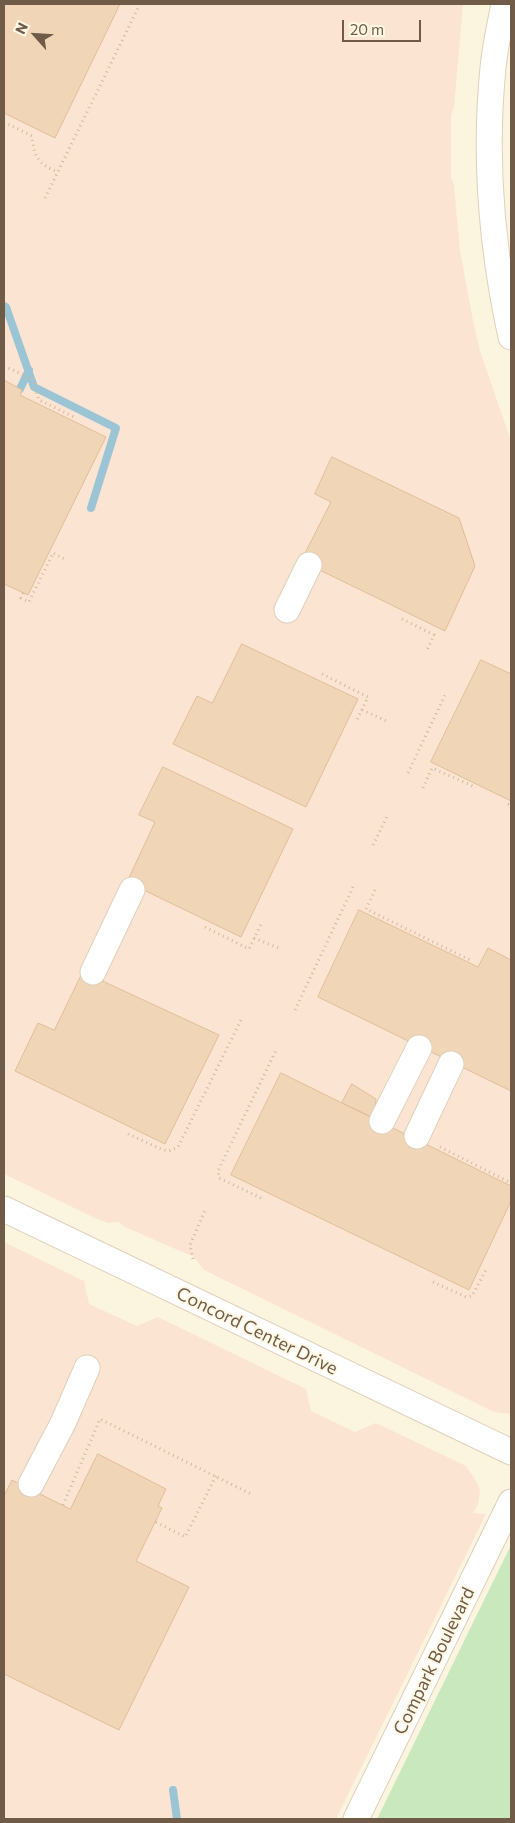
<!DOCTYPE html>
<html>
<head>
<meta charset="utf-8">
<style>
	body { margin:0 }
	#map { position:relative; width:515px; height:1823px; overflow:hidden; background:#fbf4df; font-family:Commissioner,sans-serif }
	canvas { display:block }
	.frame { position:absolute; inset:0; border:5px solid #705b48; pointer-events:none }
	.north { position:absolute; left:10px; top:10px; width:50px; height:50px; -webkit-text-stroke:4px #fff8e4; paint-order:stroke; rotate:296deg; font-size:14px; font-weight:700; line-height:20px; text-align:center; color:#705b48 }
	.north::after { content:''; display:block; margin:auto; width:18px; height:22px; background:#705b48; clip-path:polygon(50% 0,100% 100%,50% 72%,0 100%) }
	.scale { position:absolute; left:342px; top:20px; width:79px; height:22px; box-sizing:border-box; border:2px solid #705b48; border-top:0; padding-left:6px; font-size:15px; line-height:18px; white-space:nowrap; color:#705b48; -webkit-text-stroke:4px #fff8e4; paint-order:stroke }
</style>
</head>
<body>
<div id="map">
<canvas width="515" height="1823"></canvas>
<div class="frame"></div>
<div class="north">N</div>
<div class="scale">20 m</div>
</div>
<script>
const ctx = document.querySelector('canvas').getContext('2d');
ctx.lineJoin = 'round';
function paint(path, color) { ctx.fillStyle = color; ctx.fill(path, 'evenodd'); }
function trace(path, color, width, dash) { ctx.strokeStyle = color; ctx.lineWidth = width; ctx.lineCap = dash ? 'butt' : 'round'; ctx.setLineDash(dash || []); ctx.stroke(path); }
function drawText(font, color, halo, rows, align = 'center') {
  ctx.font = font + ' Commissioner,sans-serif'; ctx.lineWidth = 4; ctx.setLineDash([]); ctx.textBaseline = 'middle'; ctx.strokeStyle = halo; ctx.fillStyle = color; for (const [text, x, y, turn = 0] of rows) {
    ctx.save(); ctx.translate(x, y); ctx.rotate((+turn || 0) * Math.PI / 180); ctx.textAlign = isNaN(turn) ? turn : align; if (halo) ctx.strokeText(text, 0, 0); ctx.fillText(text, 0, 0); ctx.restore();
  }
}
paint(new Path2D(`
	M4 4H463L454 107 451 117V178L454 185 460 251 473 321 480 351 511 441V1414L494 1412 204 1270 194 1257 125 1227 119 1222 108 1223 97 1219 4 1174Z
	M4 1242 84 1281 89 1304 137 1326 158 1317 306 1389 311 1411 355 1432 376 1423 466 1466 475 1479 480 1490 478 1504 473 1513 486 1514 336 1819H4Z`), '#fce4d2');
paint(new Path2D(`
	M511 1545V1819H377Z`), '#cae8be');
trace(new Path2D(`
	M4 306 6 307 34 387 116 428 91 508
	M20 389 29 370
	M173 1790 177 1819`), '#9bc5d5', 8);
const building = new Path2D(`
	M4 4H120L55 138 4 113Z
	M4 380 22 390 20 395 106 437 28 595 4 584Z
	M332 457 459 518 475 566 445 631 301 561 331 502 315 494Z
	M242 644 358 699 306 807 173 744 197 696 212 703Z
	M481 660 511 674V801L431 762Z
	M163 767 293 829 241 937 127 882 155 822 139 815Z
	M359 910 478 967 488 948 511 960V1091L318 997Z
	M83 972 219 1035 165 1144 15 1071 38 1023 54 1030Z
	M281 1073 511 1186V1201L469 1290 231 1175Z
	M352 1084 376 1099 374 1118 342 1103Z
	M98 1454 166 1489 158 1506 162 1508 136 1561 189 1587 119 1730 4 1674V1496L12 1480 70 1509Z`);
paint(building, '#f0d5b7');
trace(building, '#e2be98', 1);
const minor = new Path2D(`
	M504 4C500 25 495 46 493 68 484 157 492 250 511 337
	M287 610 309 565
	M93 972 132 890
	M382 1121 419 1048
	M417 1136 451 1064
	M4 1209 511 1452
	M31 1484 63 1423 87 1368
	M356 1819 511 1502`);
trace(minor, '#dfd0bb', 27);
trace(new Path2D(`
	M4 122 32 136C34 157 38 164 58 172
	M45 198 140 4
	M4 366 32 379 39 400 76 418
	M23 593 21 598 29 602 53 553 67 560
	M402 619 434 635 426 652
	M322 674 368 697 356 722
	M362 710 389 722
	M408 773 446 693
	M423 788 432 768 475 787
	M508 804 511 805
	M373 845 388 814
	M375 890 366 909 470 960
	M205 927 249 949 261 924
	M254 938 281 949
	M295 1010 354 885
	M128 1134 163 1150 169 1151 178 1147 241 1020
	M440 1147 511 1183
	M261 1198 219 1178 218 1171 277 1048
	M193 1259 190 1245 206 1208
	M433 1282 466 1297 472 1296 487 1268
	M63 1505 100 1419 253 1495
	M156 1522 185 1537 216 1476`), '#d4b89b', 3, [1, 4]);
trace(minor, '#fff', 25);
drawText('18px', '#705b48', '#fff8e4', [
	["Concord Center Drive",257,1331,26],
	["Compark Boulevard",434,1661,-64]
]);
</script>
</body>
</html>
